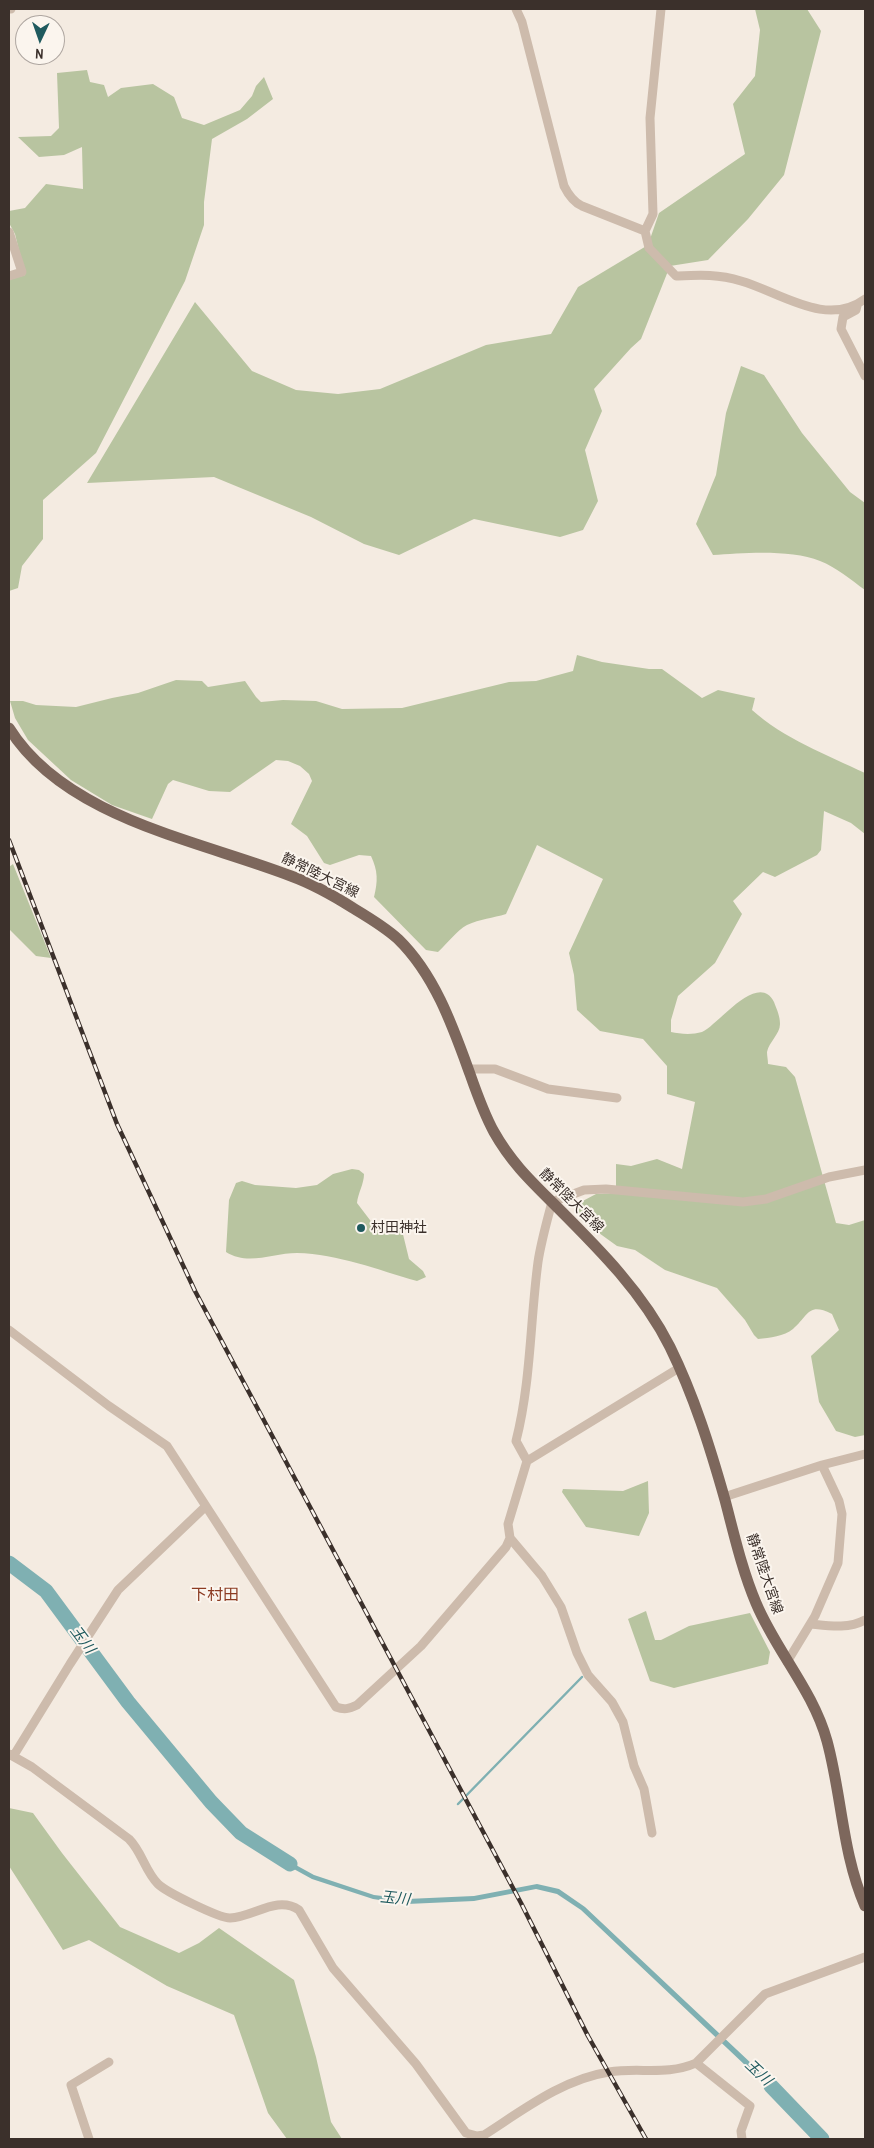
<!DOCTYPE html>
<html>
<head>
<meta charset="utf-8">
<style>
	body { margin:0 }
	#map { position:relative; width:874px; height:2148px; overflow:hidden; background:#f4ebe1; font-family:"Archivo Narrow",sans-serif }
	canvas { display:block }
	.frame { position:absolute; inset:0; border:10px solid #3b302b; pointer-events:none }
	.north { position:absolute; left:15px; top:15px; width:50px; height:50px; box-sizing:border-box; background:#fbf5ee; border:1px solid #aea6a0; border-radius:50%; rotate:183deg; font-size:14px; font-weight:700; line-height:20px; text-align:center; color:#3b302b }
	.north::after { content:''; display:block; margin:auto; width:18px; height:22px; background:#1f5a5e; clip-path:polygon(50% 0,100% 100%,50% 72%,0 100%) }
</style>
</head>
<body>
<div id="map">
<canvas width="874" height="2148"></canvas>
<div class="frame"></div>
<div class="north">N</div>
</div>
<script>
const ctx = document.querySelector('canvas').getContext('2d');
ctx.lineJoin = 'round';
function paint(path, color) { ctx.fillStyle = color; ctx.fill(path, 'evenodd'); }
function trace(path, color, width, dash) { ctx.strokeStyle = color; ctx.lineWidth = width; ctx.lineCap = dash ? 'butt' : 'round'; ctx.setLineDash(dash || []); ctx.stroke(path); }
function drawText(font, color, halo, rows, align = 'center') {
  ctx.font = font + ' "Archivo Narrow","Noto Sans JP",sans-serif'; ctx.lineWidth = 4; ctx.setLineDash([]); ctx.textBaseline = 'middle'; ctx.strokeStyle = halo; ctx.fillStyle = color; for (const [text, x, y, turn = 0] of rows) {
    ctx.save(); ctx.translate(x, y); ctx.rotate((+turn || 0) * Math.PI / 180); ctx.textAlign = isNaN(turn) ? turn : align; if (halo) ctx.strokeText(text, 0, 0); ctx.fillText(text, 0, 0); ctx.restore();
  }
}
paint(new Path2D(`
	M755 9H807L821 31 784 175 748 219 708 260 670 266 641 339 631 348 594 389 602 411 585 450 598 501 583 530 560 537 474 519 399 555 364 544 311 517 214 477 87 483 195 302 252 371 296 390 338 394 380 389 486 345 551 334 578 287 648 245 659 213 745 154 733 104 755 76 760 30Z
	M87 70 90 82 104 85 108 97 121 88 153 84 174 97 182 118 204 125 240 110 252 96 256 86 264 77 273 99 247 119 212 139 204 202V225L185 281 96 453 43 500V539L22 566 18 588 9 591V280L25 275 15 234 9 223V211L25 208 46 184 83 189 82 147 64 155 39 157 18 137 51 136 59 128 57 73Z
	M741 366 764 375 802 433 850 492 865 503V590C851 580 836 567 820 561 791 549 743 553 713 555L696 524 716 475 726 413Z
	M577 655 602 662 649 669H662L702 698 718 690 755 698 752 710C783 738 827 755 865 773V834L851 823 824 811 821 850 817 855 775 877 763 872 733 901 742 914 715 963 678 996 671 1020V1032C680 1034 692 1035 702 1032 717 1026 758 970 774 1002 777 1010 780 1016 780 1024 780 1034 769 1042 767 1052 767 1056 768 1060 768 1064L786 1067 795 1077 836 1223 849 1225 865 1220V1435L855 1437 836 1431 819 1402 811 1356 839 1330 832 1314C808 1302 809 1315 793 1329 784 1336 770 1338 758 1339L754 1335 745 1320 717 1288 665 1270 635 1250 617 1246 581 1220 577 1209 579 1203 596 1194 616 1193V1164L631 1166 657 1159 682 1169 695 1102 667 1094V1066L643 1039 600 1031 577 1010 574 975 569 953 603 879 537 845 506 914C493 918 480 919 467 925 457 930 447 944 438 952L426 950 374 897C378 881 378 871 371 856L359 855 330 865 324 863 307 836 291 824 312 781 309 774 300 766 288 761 276 760 230 792 209 791 173 780 168 784 152 819 112 805 71 780 28 740 15 718 10 701H23L36 705 76 707 112 698 138 693 176 680 202 681 208 687 245 681 256 697 261 702 283 700 316 701 342 709 402 708 509 682 536 681 573 671Z
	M13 864 51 958 36 956 9 929V867Z
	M352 1169 359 1170 364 1174C364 1184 358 1193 357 1203L373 1224 400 1222 409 1259 423 1271 426 1277 417 1281C378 1270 338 1254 297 1253 273 1253 248 1266 226 1252L229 1200 236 1183 242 1181 255 1185 296 1188 317 1185 333 1174Z
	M648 1481 649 1513 639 1536 586 1527 562 1492 563 1489 623 1491Z
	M646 1611 655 1640H661L689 1626 750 1613 770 1652 768 1664 674 1688 650 1681 628 1619Z
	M9 1808 33 1813 62 1853 120 1927 179 1953 199 1943 219 1928 294 1980 316 2057 331 2122 342 2139H287L268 2113 234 2015 167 1986 89 1940 63 1950 9 1866Z`), '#b8c4a0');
paint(new Path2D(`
	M274 1853 314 1875 374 1895 407 1899 474 1896 537 1884 559 1889 585 1907 787 2097 783 2101 581 1910 557 1894 536 1889 474 1901 407 1904 373 1899 312 1879 272 1857Z`), '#7fb0b2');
trace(new Path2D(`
	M458 1804 582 1677`), '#7fb0b2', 2.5);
trace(new Path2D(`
	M9 1563 46 1591 128 1702 211 1802 241 1833 290 1864
	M771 2086 822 2139`), '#7fb0b2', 15);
trace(new Path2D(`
	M9 9H11
	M516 9 522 22 564 186C568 194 573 202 582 206L645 231
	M661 9 650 118 653 214 645 231 649 248 676 276C700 275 718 274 741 281 780 292 826 328 865 299
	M9 232 22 272 9 276
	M857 306 856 310 843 317 841 329 865 376
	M468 1069H495L548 1089 617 1098
	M9 1330 109 1406 167 1446 336 1707C344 1710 349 1709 357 1705L421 1646 506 1547 510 1538
	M527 1461 516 1441C531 1382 530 1322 538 1262 541 1242 547 1221 552 1202L584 1190 606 1189 743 1202 766 1199 829 1177 865 1170
	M724 1497 822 1465 865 1454
	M811 1624C830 1626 848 1629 865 1620
	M787 1662 815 1616 838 1563 842 1514 839 1501 822 1465
	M9 1754 32 1767 129 1839C142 1852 145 1871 158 1884 166 1892 219 1918 230 1918 254 1917 277 1895 299 1910L333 1968 416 2064 466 2133 477 2136 484 2135C523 2110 563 2079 609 2072 639 2067 667 2076 696 2063L765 1994 865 1957
	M14 1755 70 1664 118 1590 205 1507
	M652 1833 644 1789 634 1766 623 1722 612 1702 588 1675 577 1653 561 1607 542 1576 510 1538 508 1524 527 1461 679 1368
	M696 2063 750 2106 741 2131 742 2139
	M89 2139 71 2085 109 2062`), '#cdbbac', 9);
trace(new Path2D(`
	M9 728C65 818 198 840 291 876 313 884 334 896 353 908 368 917 385 927 398 939 435 975 453 1027 470 1074 477 1094 484 1114 494 1132 512 1164 533 1183 558 1208 600 1250 643 1293 670 1347 694 1396 710 1447 725 1500 734 1534 742 1570 756 1603 776 1651 813 1690 827 1741 842 1796 842 1853 865 1906`), '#7d675c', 11);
const rail = new Path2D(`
	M9 840 117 1124 195 1291 521 1903 588 2036 646 2139`);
trace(rail, '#3b302b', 4.5);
trace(rail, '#fbf5ee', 2.5, [8]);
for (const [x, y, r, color] of [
	[361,1228,5,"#1f5a5e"]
]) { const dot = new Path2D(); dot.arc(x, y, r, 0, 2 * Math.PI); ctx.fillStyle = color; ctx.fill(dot); trace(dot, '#fbf5ee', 2); }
drawText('14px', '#3b302b', '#fbf5ee', [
	["静常陸大宮線",320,876,26],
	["静常陸大宮線",571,1201,45],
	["静常陸大宮線",764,1574,71]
]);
drawText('14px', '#3b302b', '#fbf5ee', [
	["村田神社",371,1228]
], 'left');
drawText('italic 15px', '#1f5a5e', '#fbf5ee', [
	["玉川",82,1640,53],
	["玉川",395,1899,6],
	["玉川",758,2073,43]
]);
drawText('16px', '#8c3b22', '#fbf5ee', [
	["下村田",215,1596]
]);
</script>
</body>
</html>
